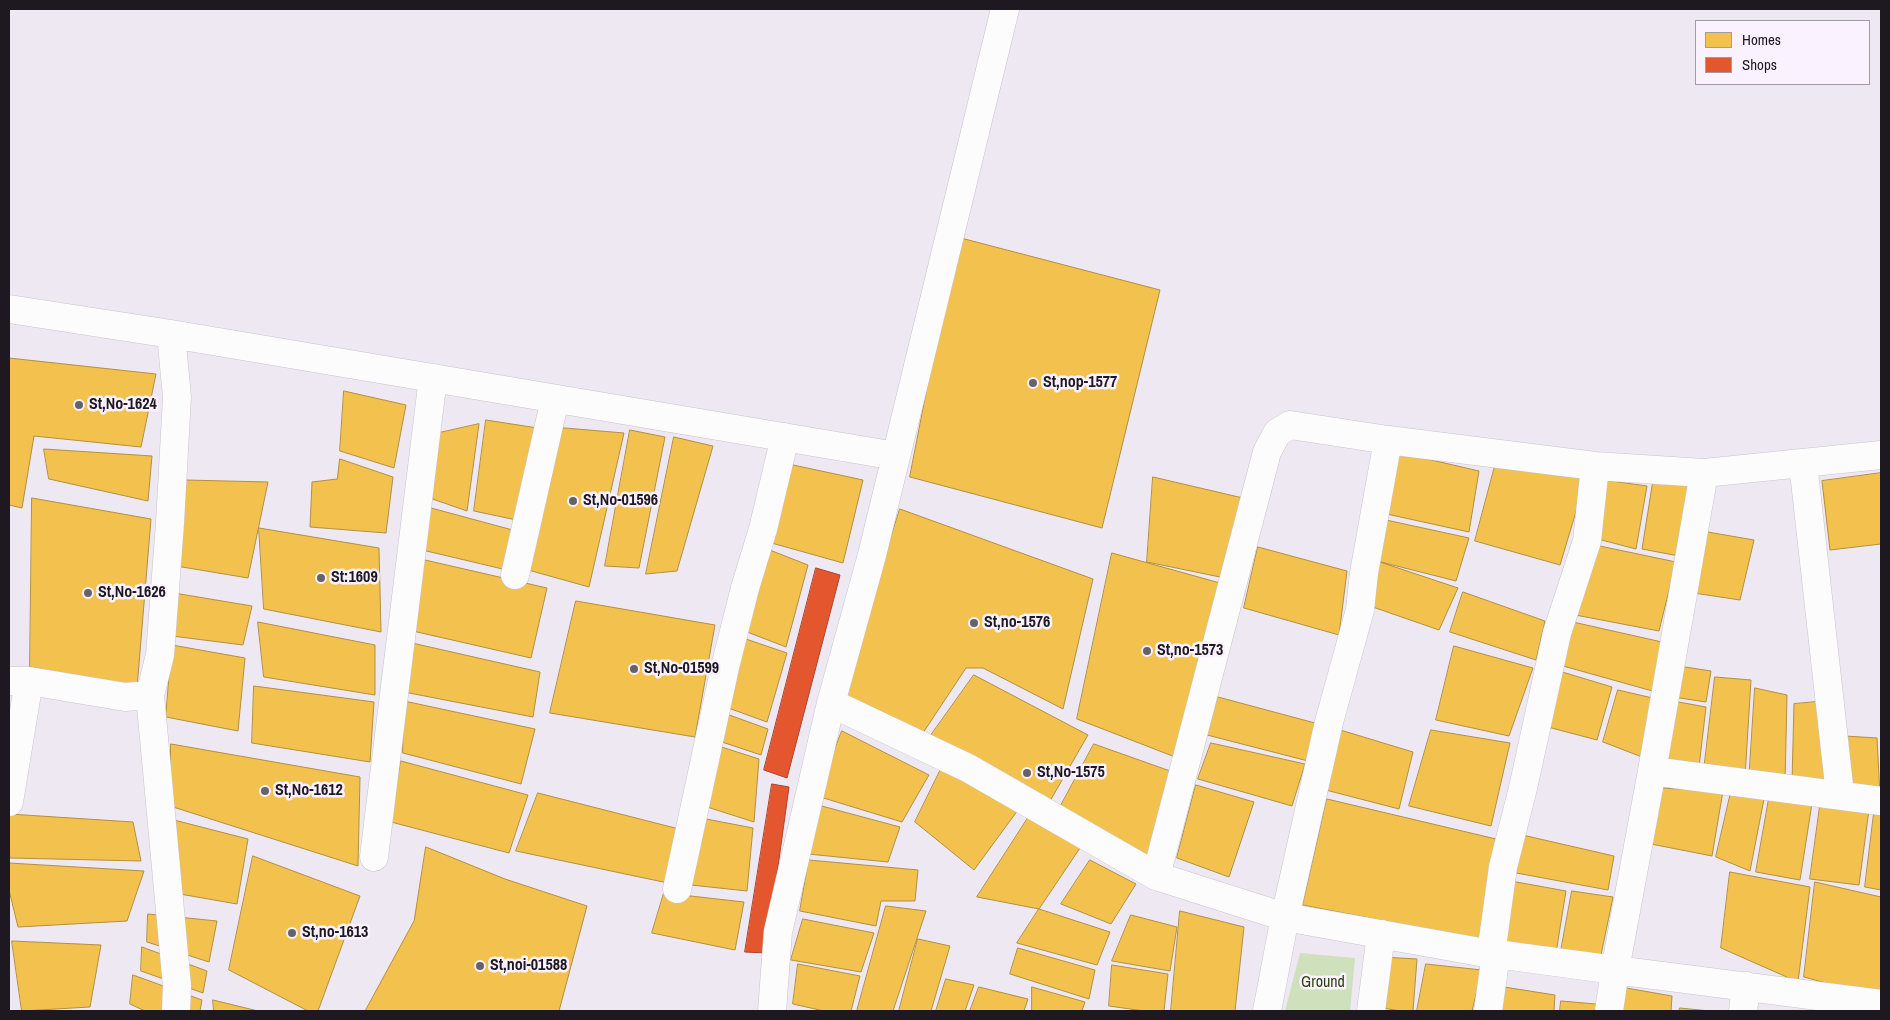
<!DOCTYPE html>
<html>
<head>
<meta charset="utf-8">
<style>
	body { margin:0 }
	#map { position:relative; width:1890px; height:1020px; overflow:hidden; background:#eee8f2; font-family:"Archivo Narrow",sans-serif }
	canvas { display:block }
	.frame { position:absolute; inset:0; border:10px solid #1e1920; pointer-events:none }
	.legend { position:absolute; left:1695px; top:20px; width:175px; height:65px; box-sizing:border-box; background:#faf2ff; border:1px solid #a29ba6; margin:0; padding:6px 9px; list-style:none; font-size:15px; color:#1e1920 }
	.legend li { display:flex; align-items:center; gap:10px; height:25px }
	.legend b { width:25px; border:1px solid #a29ba6 }
</style>
</head>
<body>
<div id="map">
<canvas width="1890" height="1020"></canvas>
<div class="frame"></div>
<ul class="legend">
<li><b style="height:14px;background:#f2c14e"></b>Homes</li>
<li><b style="height:14px;background:#e4572e"></b>Shops</li>
</ul>
</div>
<script>
const ctx = document.querySelector('canvas').getContext('2d');
ctx.lineJoin = 'round';
function paint(path, color) { ctx.fillStyle = color; ctx.fill(path, 'evenodd'); }
function trace(path, color, width, dash) { ctx.strokeStyle = color; ctx.lineWidth = width; ctx.lineCap = dash ? 'butt' : 'round'; ctx.setLineDash(dash || []); ctx.stroke(path); }
function drawText(font, color, halo, rows, align = 'center') {
  ctx.font = font + ' "Archivo Narrow",sans-serif'; ctx.lineWidth = 5; ctx.setLineDash([]); ctx.textBaseline = 'middle'; ctx.strokeStyle = halo; ctx.fillStyle = color; for (const [text, x, y, turn = 0] of rows) {
    ctx.save(); ctx.translate(x, y); ctx.rotate((+turn || 0) * Math.PI / 180); ctx.textAlign = isNaN(turn) ? turn : align; if (halo) ctx.strokeText(text, 0, 0); ctx.fillText(text, 0, 0); ctx.restore();
  }
}
paint(new Path2D(`
	M1300 953 1355 958 1350 1011H1285Z`), '#cfe0bd');
const homes = new Path2D(`
	M957 237 1160 290 1102 528 910 477Z
	M9 358 156 374 141 447 34 436 22 508 9 505Z
	M344 391 406 405 394 468 340 451Z
	M486 420 544 429 521 521 474 511Z
	M479 424 467 511 421 495 430 435Z
	M553 427 624 433 589 587 521 568Z
	M630 430 665 437 639 568 605 566Z
	M674 437 713 446 677 571 646 574Z
	M44 449 152 456 148 501 49 479Z
	M1397 452 1479 471 1469 532 1382 513Z
	M340 459 393 477 386 533 310 527 312 482 337 479Z
	M784 463 863 480 843 563 768 542Z
	M1495 466 1587 475 1560 565 1475 541Z
	M1881 473V544L1830 550 1822 481Z
	M1153 477 1243 498 1220 577 1147 562Z
	M1697 479 1679 556 1642 549 1653 480Z
	M185 480 268 482 248 578 176 566Z
	M1604 480 1647 486 1636 549 1594 538Z
	M32 498 151 519 137 688 30 667Z
	M420 505 520 532 511 571 418 549Z
	M900 509 1093 579 1063 709 983 668H966L919 739 841 698Z
	M1386 520 1469 538 1456 581 1373 560Z
	M259 528 379 548 381 632 264 609Z
	M1702 531 1754 540 1740 600 1687 592Z
	M1595 545 1676 562 1659 631 1570 614Z
	M762 547 808 565 786 647 742 630Z
	M1258 547 1347 571 1339 635 1244 608Z
	M1112 553 1220 583 1175 757 1077 719Z
	M412 557 547 588 531 658 404 629Z
	M1380 562 1458 588 1439 630 1367 605Z
	M1463 592 1545 621 1536 660 1450 632Z
	M174 593 252 606 243 645 172 636Z
	M576 601 715 625 695 737 550 713Z
	M1564 620 1662 642 1656 692 1556 664Z
	M258 622 375 645V695L264 677Z
	M737 636 787 653 767 722 720 705Z
	M412 643 540 672 533 717 404 692Z
	M172 645 245 658 238 731 166 717Z
	M1454 646 1533 668 1509 736 1436 720Z
	M1679 666 1711 671 1706 702 1673 697Z
	M1559 671 1612 687 1597 740 1544 726Z
	M974 675 1088 735 1046 808 929 738Z
	M1715 677 1751 680 1745 777 1704 770Z
	M254 686 374 702 370 762 252 743Z
	M1755 688 1787 695 1785 783 1749 781Z
	M1618 690 1657 699 1642 757 1603 742Z
	M1218 697 1315 723 1308 761 1207 735Z
	M404 701 535 729 521 784 403 753Z
	M1673 701 1706 707 1699 767 1662 760Z
	M1827 701 1825 791 1792 782 1794 704Z
	M721 712 768 729 761 755 713 739Z
	M1337 729 1413 752 1399 809 1318 788Z
	M1431 730 1510 743 1491 826 1409 806Z
	M842 731 929 775 902 822 817 796Z
	M1845 736 1877 738 1880 795 1845 788Z
	M1211 743 1305 764 1292 806 1198 779Z
	M171 744 360 777 358 866 170 806Z
	M712 744 759 759 754 822 701 805Z
	M1094 744 1173 772 1156 861 1058 811Z
	M401 761 528 795 509 853 391 822Z
	M941 769 1018 810 974 870 915 822Z
	M1196 785 1254 802 1229 877 1177 858Z
	M1660 788 1723 791 1712 856 1651 844Z
	M1731 792 1765 794 1750 871 1716 857Z
	M538 793 679 829 668 883 516 851Z
	M1770 793 1813 797 1800 880 1756 872Z
	M1327 799 1496 839 1480 940 1303 905Z
	M1821 799 1870 802 1859 885 1810 879Z
	M818 805 900 827 888 862 808 854Z
	M1875 805 1881 806V890L1865 887Z
	M9 814 133 822 141 861 10 858Z
	M701 818 753 828 747 891 691 885Z
	M1028 818 1080 848 1039 909 977 897Z
	M170 819 248 839 237 904 174 893Z
	M1518 834 1614 856 1608 890 1511 872Z
	M426 847 505 879 587 906 559 1011H365L414 921Z
	M253 856 360 896 318 1011H308L229 970Z
	M809 860 918 870 915 901H881L876 926 800 911Z
	M1090 860 1136 884 1111 924 1061 904Z
	M9 863 144 871 127 921 18 927 9 890Z
	M1730 872 1810 887 1798 982 1721 948Z
	M1511 881 1566 891 1556 953 1500 943Z
	M1815 882 1881 897V998L1804 977Z
	M1572 891 1613 897 1601 955 1561 951Z
	M664 893 744 902 735 950 652 933Z
	M886 906 926 911 893 1011H857Z
	M1039 909 1110 932 1097 965 1017 943Z
	M1180 911 1244 927 1235 1011H1171Z
	M148 914 217 921 209 962 147 942Z
	M1131 915 1177 927 1170 971 1112 961Z
	M803 919 874 933 861 972 791 960Z
	M918 939 950 946 931 1011H899Z
	M12 941 101 945 90 1007 22 1011Z
	M142 947 207 971 203 993 141 971Z
	M1018 948 1095 970 1089 999 1010 974Z
	M1382 957 1417 959 1413 1011H1401L1376 1007Z
	M798 964 860 976 851 1011H824L793 1004Z
	M1426 964 1482 970 1472 1011H1417Z
	M1112 965 1168 974 1164 1011H1144L1109 1006Z
	M133 975 202 1000 200 1011H145L130 1004Z
	M946 979 974 985 965 1011H936Z
	M1615 986 1672 996 1671 1011H1614Z
	M979 987 1028 999 1024 1011H970Z
	M1032 987 1085 1002 1082 1011H1032Z
	M1504 987 1555 995 1554 1011H1499Z
	M213 1000 258 1011H214Z
	M1561 1001 1596 1004V1011H1560Z
	M1680 1008 1710 1011H1679Z`);
paint(homes, '#f2c14e');
trace(homes, '#b28f40', 1);
const shops = new Path2D(`
	M816 568 840 575 787 778 764 770Z
	M772 784 789 787 766 953 745 952Z`);
paint(shops, '#e4572e');
trace(shops, '#a9442a', 1);
const minor = new Path2D(`
	M9 309 171 334 896 456
	M1388 440 1364 573 1360 610 1329 722 1285 917 1491 954
	M1803 463 1840 794
	M1704 473 1652 771 1615 970 1881 1004
	M515 575 555 399
	M9 681H29L125 697 150 695 160 655 170 523 177 397 171 334
	M150 695 177 986 176 1011
	M831 703 968 768 1156 876 1267 452 1277 433 1290 425 1388 440 1595 466 1704 473 1881 455
	M1652 771 1881 801
	M9 802 29 681
	M374 857 433 378
	M1156 876 1285 917 1267 1011
	M677 889 725 667 745 588 763 529 785 437
	M1496 954H1491L1503 867 1523 788 1557 633 1587 541 1595 466
	M772 1011 778 932 831 703 872 555 1005 9
	M1371 1011 1381 934
	M1488 1011 1496 954 1615 970 1609 1011
	M1743 1011 1746 986`);
trace(minor, '#c8c3cc', 29);
trace(minor, '#fcfcfd', 28);
for (const [x, y, r, color] of [
	[1033,383,5,"#67616a"],
	[79,405,5,"#67616a"],
	[573,501,5,"#67616a"],
	[321,578,5,"#67616a"],
	[88,593,5,"#67616a"],
	[974,623,5,"#67616a"],
	[1147,651,5,"#67616a"],
	[634,669,5,"#67616a"],
	[1027,773,5,"#67616a"],
	[265,791,5,"#67616a"],
	[292,933,5,"#67616a"],
	[480,966,5,"#67616a"]
]) { const dot = new Path2D(); dot.arc(x, y, r, 0, 2 * Math.PI); ctx.fillStyle = color; ctx.fill(dot); trace(dot, '#faf2ff', 2); }
drawText('bold 16px', '#1e1920', '#faf2ff', [
	["St,nop-1577",1043,383],
	["St,No-1624",89,405],
	["St,No-01596",583,501],
	["St:1609",331,578],
	["St,No-1626",98,593],
	["St,no-1576",984,623],
	["St,no-1573",1157,651],
	["St,No-01599",644,669],
	["St,No-1575",1037,773],
	["St,No-1612",275,791],
	["St,no-1613",302,933],
	["St,noi-01588",490,966]
], 'left');
drawText('16px', '#2d430f', '#faf2ff', [
	["Ground",1323,983]
]);
</script>
</body>
</html>
